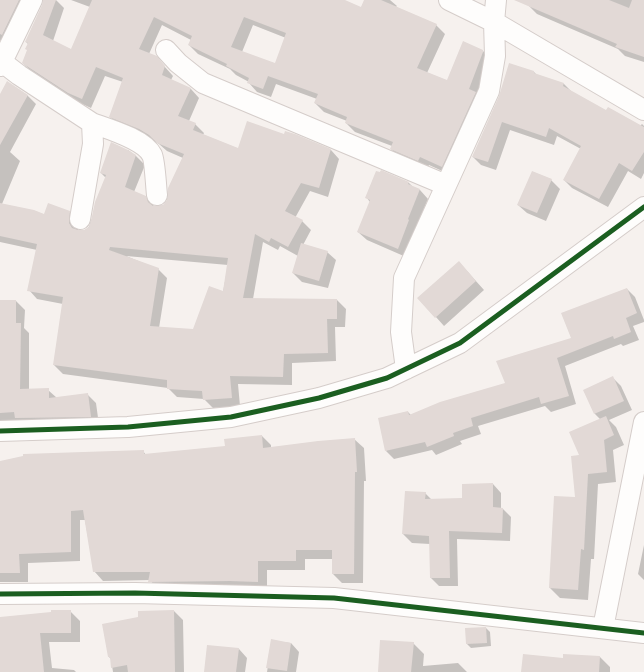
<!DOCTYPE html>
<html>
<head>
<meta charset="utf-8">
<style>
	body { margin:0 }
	canvas { display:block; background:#f6f1ee }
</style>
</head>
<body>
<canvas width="644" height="672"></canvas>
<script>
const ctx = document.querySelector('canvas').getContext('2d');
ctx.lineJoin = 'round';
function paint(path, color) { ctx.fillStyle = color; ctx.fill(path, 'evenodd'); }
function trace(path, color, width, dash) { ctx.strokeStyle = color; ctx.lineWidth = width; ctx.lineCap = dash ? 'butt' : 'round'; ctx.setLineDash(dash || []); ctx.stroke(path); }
paint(new Path2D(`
	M0 0H33L11 43 0 40Z
	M44 0H56L64 8 53 41 72 50 90 7 71 0H343L361 8 365 0H390L397 6 396 7 436 25 445 34 427 73 448 82 483 51 492 60 451 175 429 165 427 169 400 158 391 149 392 146 355 132 346 123 347 121 324 112 315 103 317 99 276 84 271 97 257 92 249 83V82L236 75 230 69 198 54 189 45 191 40 162 25 149 54 156 57 173 76 171 80 191 89 199 98 189 121 195 124 204 133 203 135 238 149 331 150 339 159 328 197 310 191 295 218 302 221 311 230 303 245 327 252 336 260 328 288 302 282 293 273 298 256 280 246 278 250 263 242 253 299 337 300 346 309 345 327H335L336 361 292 363V385L238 384 240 406 213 408 204 399 177 397 168 388 63 374 54 365 63 304 37 299 29 290 37 250 0 242V97L27 95 36 104 10 152 20 161 2 204 45 215 69 212 78 221V231H84L89 227 106 178 101 173 128 150 136 156 145 165 134 192 145 197 155 207 164 205 168 200 183 158 167 151 159 144 149 138 119 125 110 117 123 82 105 76 91 108 78 102 32 72 23 63 28 50V44L26 42 43 5ZM253 25 286 38 276 64 242 52ZM126 256 228 265 223 292 194 330 159 328 167 278 158 269Z
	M530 0H644V62L625 56 618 49 537 14 528 5Z
	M534 72 537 75 564 84 572 92 607 112 640 126 642 124 644 126V173L641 179 628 171 608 207 572 188 564 180 581 149 557 136 554 145 510 130 496 170 481 165 473 157Z
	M381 171 409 183 413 187 420 190 428 199 416 227 417 229 406 257 367 240 358 232 370 202 366 197Z
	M551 180 560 189 546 221 527 213 518 205Z
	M467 271 484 290 444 326 419 298Z
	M627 289 635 297 644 320V322L633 326 639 340 623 346 621 344 565 366 576 404 551 412 545 406 478 426 481 434 460 441 462 444 436 455 432 450 394 459 386 451 408 412 411 415 506 384 572 338Z
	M0 301H16L25 310 24 328 29 333V390H48L57 398 87 394 96 403 99 425 0 421Z
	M613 378 621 386 632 410 609 420 616 427 624 445 613 450 616 482 598 484 594 559H591L588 600 560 598 550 588 576 498 580 456 601 420 595 414 585 390Z
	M262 436 271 445V448L354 439 364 448 366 481H364L363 583H342L333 574V559H305V570H267V591H159L150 580 103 581 94 571 85 520H80V561L28 563V582H0V462L143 451 146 455 226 447Z
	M493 484 501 493V508L503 509 511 517 510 541 457 539 458 586H439L431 578 430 544 412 543 403 534 425 493 432 500 463 499Z
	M644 545V580L638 574Z
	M70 611 80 621V642H49L52 668 74 670 76 672H0V620Z
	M174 611 183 620 184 672H145Z
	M128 620 131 672H113L111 659 109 657Z
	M486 628 490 632 491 646 471 648 467 644Z
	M272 641 291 643 299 652 296 672H267Z
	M413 643 424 654 423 666 458 663 467 672H379Z
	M239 649 247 658 245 672H205Z
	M600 657 610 667V672H522L564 659Z`), '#0003');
paint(new Path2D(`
	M0 0H19L2 35 0 34Z
	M43 0H56L43 35 71 49 92 0H345L361 7 364 0H381L437 24 417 68 447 80 463 41 483 50V52L469 89 476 92 442 167 420 157 418 161 390 149 393 142 345 123 347 117 314 103 318 94 268 76 263 89 247 83 249 78 226 66 227 64 188 45 192 36 154 17 139 49 157 56 165 66 162 75 191 88 178 116 196 123 193 130 238 148 247 121 284 134 285 131 295 134 331 149 319 188 301 183 285 211 303 220 288 247 271 238 269 242 255 234 243 298 337 299V319H327L328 353 284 354 283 377 230 376 232 398 203 400 202 391 167 389V380L53 365 63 297 27 291 37 244 0 236V203L34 210 44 214 48 203 70 211 69 223 72 228 78 230H84L89 227 91 221 95 202 106 175 100 173 111 142 128 150 136 155 125 187 146 196 148 202 153 206H158L163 205 167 200 168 188 184 154 157 143 149 135 139 129 109 117 123 78 96 67 82 99 68 93 22 63 27 50 25 49 28 43 25 42 42 5ZM244 17 286 33 275 63 231 47ZM110 247 228 258 223 291 209 286 193 329 150 326 159 268 109 250Z
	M514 0H609L629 8 632 0H644V57L615 47 617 44Z
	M509 63 534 71V73L564 83 563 86 606 110 608 107 644 127V152L632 171 619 163 599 199 563 180 581 146 549 128 546 137 502 122 488 162 472 157 499 96Z
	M7 81 28 95 0 145V94Z
	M381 170 409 182 408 184 420 189 408 219 409 220 398 249 357 232 370 200 365 198 376 171 380 172Z
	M532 171 552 179 537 213 517 205Z
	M301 243 328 251 319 281 292 273Z
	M459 261 476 281 435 318 417 298Z
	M627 288 637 313 626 318 631 332 614 339 613 336 557 358 569 396 541 404 539 397 471 418 473 426 453 433 454 436 427 447 425 442 385 451 378 418 408 411 409 415 440 402 505 383 496 361 571 338 561 313Z
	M0 300H16V323H21L20 389 49 388V398L88 393 91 417 15 418 14 412 0 413Z
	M613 376 624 401 594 414 583 390Z
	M606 416 614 435 604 440 607 472 588 474 584 550 581 549 578 590 549 588 554 496 575 497 571 456 579 455 569 432Z
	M262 435 263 448 318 441 355 438 357 472H355L354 574H332V550H296V561H258V582L230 581 148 582 150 572H93L83 510 71 511V552L19 554 20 573H0V461L23 456V454L144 450V454L225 446 224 439Z
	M493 483V507L503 508 502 533 449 531 450 578H430L429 536 402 534 405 491 426 492 425 499 462 498V484Z
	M51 610H71V633H40L44 672H0V617L51 612Z
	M174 610 175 672H128L127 665 111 668 110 657H108L102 624 138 617V611Z
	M486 627 487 643 466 644 465 628Z
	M271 639 291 643 287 671 266 668Z
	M380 640 414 642 411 672H378Z
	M207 645 239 648 236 672H204Z
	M523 654 563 658V654L600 656 599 672H521Z`), '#e2d9d6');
const minor = new Path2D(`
	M449 0 494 22 644 110
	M166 50 178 63 203 83 446 185
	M2 62 19 75 92 123 93 144 80 219
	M0 66 32 0
	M92 123C108 129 144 139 152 155 155 161 156 187 157 195
	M406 369 401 332 404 278 489 91 495 56 494 22 496 0
	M0 431 128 427 231 417 319 398 387 378 460 343 644 207
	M0 594 135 593 334 598 644 633
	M603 628 644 422`);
trace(minor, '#d5cdca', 22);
trace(minor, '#fefdfc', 20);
trace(new Path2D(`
	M0 431 128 427 231 417 319 398 387 378 460 343 644 207
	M0 594 135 593 334 598 644 633`), '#1b5e20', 5);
</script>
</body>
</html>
